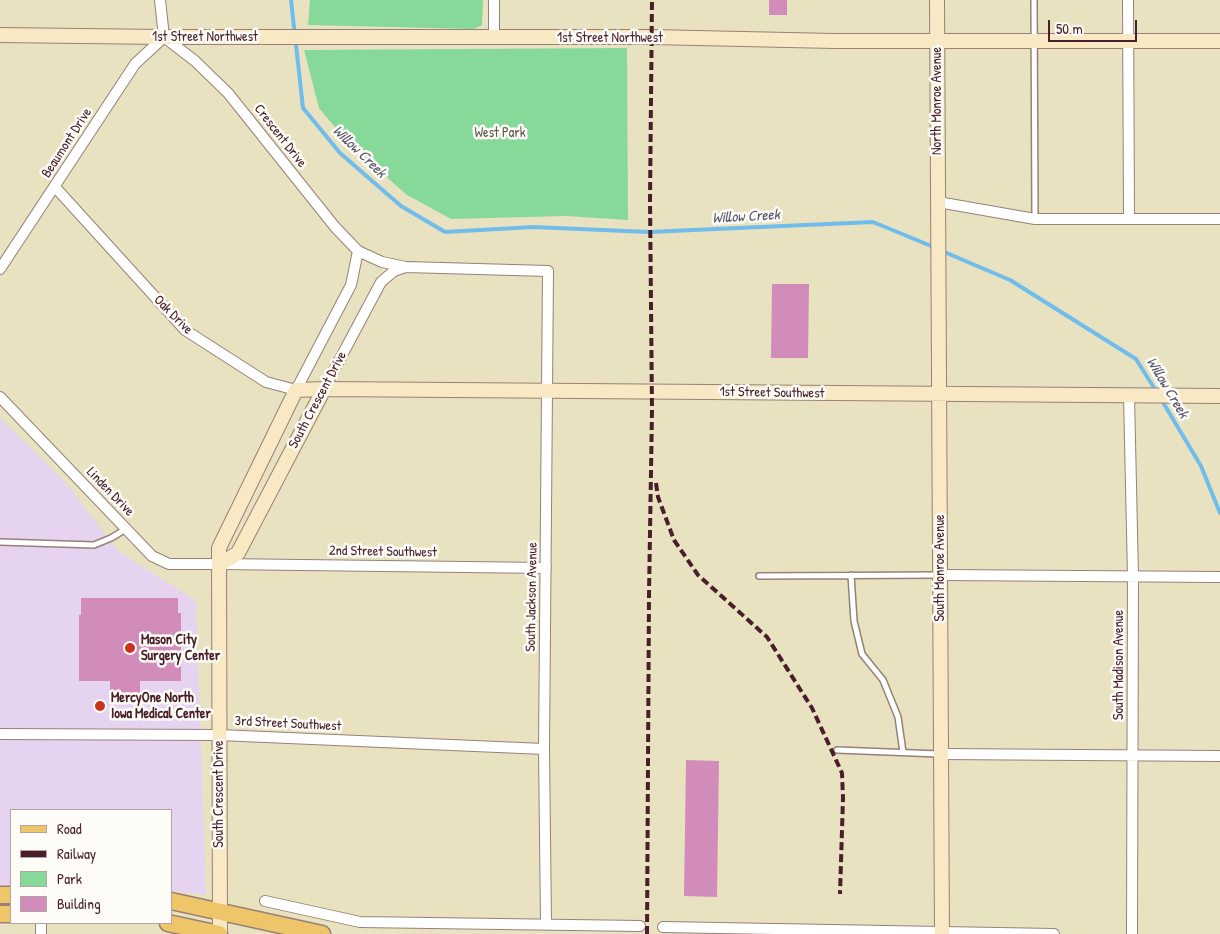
<!DOCTYPE html>
<html>
<head>
<meta charset="utf-8">
<style>
	body { margin:0 }
	#map { position:relative; width:1220px; height:934px; overflow:hidden; background:#e8e2c1; font-family:"Patrick Hand",sans-serif }
	canvas { display:block }
	.legend { position:absolute; left:10px; top:809px; width:162px; height:115px; box-sizing:border-box; background:#fdfcf7; border:1px solid #b5a4a5; margin:0; padding:6px 9px; list-style:none; font-size:15px; color:#4a1f2b }
	.legend li { display:flex; align-items:center; gap:10px; height:25px }
	.legend b { width:25px; border:1px solid #b5a4a5 }
	.scale { position:absolute; left:1048px; top:20px; width:89px; height:22px; box-sizing:border-box; border:2px solid #4a1f2b; border-top:0; padding-left:6px; font-size:15px; line-height:18px; white-space:nowrap; color:#4a1f2b; -webkit-text-stroke:4px #fdfcf7; paint-order:stroke }
</style>
</head>
<body>
<div id="map">
<canvas width="1220" height="934"></canvas>
<ul class="legend">
<li><b style="height:6px;background:#eec569"></b>Road</li>
<li><b style="height:6px;background:#4a1f2b"></b>Railway</li>
<li><b style="height:14px;background:#87d99a"></b>Park</li>
<li><b style="height:14px;background:#d28cb9"></b>Building</li>
</ul>
<div class="scale">50 m</div>
</div>
<script>
const ctx = document.querySelector('canvas').getContext('2d');
ctx.lineJoin = 'round';
function paint(path, color) { ctx.fillStyle = color; ctx.fill(path, 'evenodd'); }
function trace(path, color, width, dash) { ctx.strokeStyle = color; ctx.lineWidth = width; ctx.lineCap = dash ? 'butt' : 'round'; ctx.setLineDash(dash || []); ctx.stroke(path); }
function drawText(font, color, halo, rows, align = 'center') {
  ctx.font = font + ' "Patrick Hand",sans-serif'; ctx.lineWidth = 5; ctx.setLineDash([]); ctx.textBaseline = 'middle'; ctx.strokeStyle = halo; ctx.fillStyle = color; for (const [text, x, y, turn = 0] of rows) {
    ctx.save(); ctx.translate(x, y); ctx.rotate((+turn || 0) * Math.PI / 180); ctx.textAlign = isNaN(turn) ? turn : align; if (halo) ctx.strokeText(text, 0, 0); ctx.fillText(text, 0, 0); ctx.restore();
  }
}
paint(new Path2D(`
	M0 418 68 485 117 550 196 601 206 895 171 891V810H11V887H0Z`), '#e6d3f0');
paint(new Path2D(`
	M310 0H483L482 25 474 29 308 25Z
	M627 48 628 220 566 216 451 219 407 195 349 144 319 108 304 50Z`), '#87d99a');
trace(new Path2D(`
	M291 0 303 108 340 153 401 206 445 232 533 227 649 232 873 222 936 248
	M942 251 1010 280 1136 359 1156 391
	M1161 399 1201 466 1220 513`), '#70bcea', 4);
paint(new Path2D(`
	M769 0H787V15H769Z
	M772 284H809L808 358H771Z
	M81 598H178V613H181V681H140V693H134V702H110V681H79V615H81Z
	M686 760 719 761 717 897 684 896Z`), '#d28cb9');
const lane = new Path2D(`
	M1034 0 1035 219
	M0 542 94 545 111 538 126 529
	M851 575 854 621 862 654 883 680 898 717 903 752
	M759 576 939 575
	M837 750 939 754`);
const street = new Path2D(`
	M160 0 164 37 195 61 228 93 335 227 358 251 382 262 406 267 548 271 544 749 546 924
	M494 0V38
	M1128 0 1129 218
	M55 187 185 330 266 382 296 390 351 285 358 251
	M938 202 1035 219H1220
	M0 269 135 64 164 37
	M324 389 381 282 394 271 405 267
	M1129 396 1133 576 1132 934
	M0 397 152 556 169 564H220L546 568
	M940 575 1220 577
	M0 734 219 735 544 749
	M941 754 1220 756
	M265 901 360 922 640 926
	M663 927 1054 934
	M41 934V923`);
const secondary = new Path2D(`
	M937 0 942 934
	M0 35 164 37H651L834 41H1220
	M220 564 238 553 324 389
	M220 934 219 548 296 390 324 389 1220 396`);
const primary = new Path2D(`
	M0 895H11
	M171 901 322 934
	M0 914H11
	M168 923 219 934`);
trace(lane, '#998076', 8);
trace(street, '#998076', 12);
trace(secondary, '#998076', 16);
trace(primary, '#998076', 19);
trace(lane, '#fff', 5);
trace(street, '#fff', 10);
trace(secondary, '#f8e8c3', 14);
trace(primary, '#eec569', 16);
trace(new Path2D(`
	M656 483 658 497 674 540 698 575 767 637 812 708 842 773 843 798 840 894
	M647 934 649 595 652 410 650 200 652 0`), '#4a1f2b', 4, [8, 4]);
for (const [x, y, r, color] of [
	[130,648,6,"#c8321e"],
	[100,706,6,"#c8321e"]
]) { const dot = new Path2D(); dot.arc(x, y, r, 0, 2 * Math.PI); ctx.fillStyle = color; ctx.fill(dot); trace(dot, '#fdfcf7', 2); }
drawText('14px', '#4a1f2b', '#fdfcf7', [
	["1st Street Northwest",205,37],
	["1st Street Northwest",610,38],
	["North Monroe Avenue",937,101,-90],
	["Crescent Drive",280,136,52],
	["Beaumont Drive",67,143,-57],
	["Oak Drive",173,315,45],
	["1st Street Southwest",772,393,1],
	["South Crescent Drive",318,400,-62],
	["Linden Drive",110,492,46],
	["2nd Street Southwest",383,552,1],
	["South Monroe Avenue",940,568,-90],
	["South Jackson Avenue",532,597,-89],
	["South Madison Avenue",1119,665,-90],
	["3rd Street Southwest",288,724,3],
	["South Crescent Drive",219,794,-90]
]);
drawText('14px', '#5c574c', '#fdfcf7', [
	["West Park",500,133]
]);
drawText('bold 14px', '#4a1f2b', '#fdfcf7', [
	["Mason City",141,640],
	["Surgery Center",141,656],
	["MercyOne North",111,698],
	["Iowa Medical Center",111,714]
], 'left');
drawText('italic 15px', '#57566e', '#fdfcf7', [
	["Willow Creek",359,152,44],
	["Willow Creek",746,217,-3],
	["Willow Creek",1167,388,59]
]);
</script>
</body>
</html>
